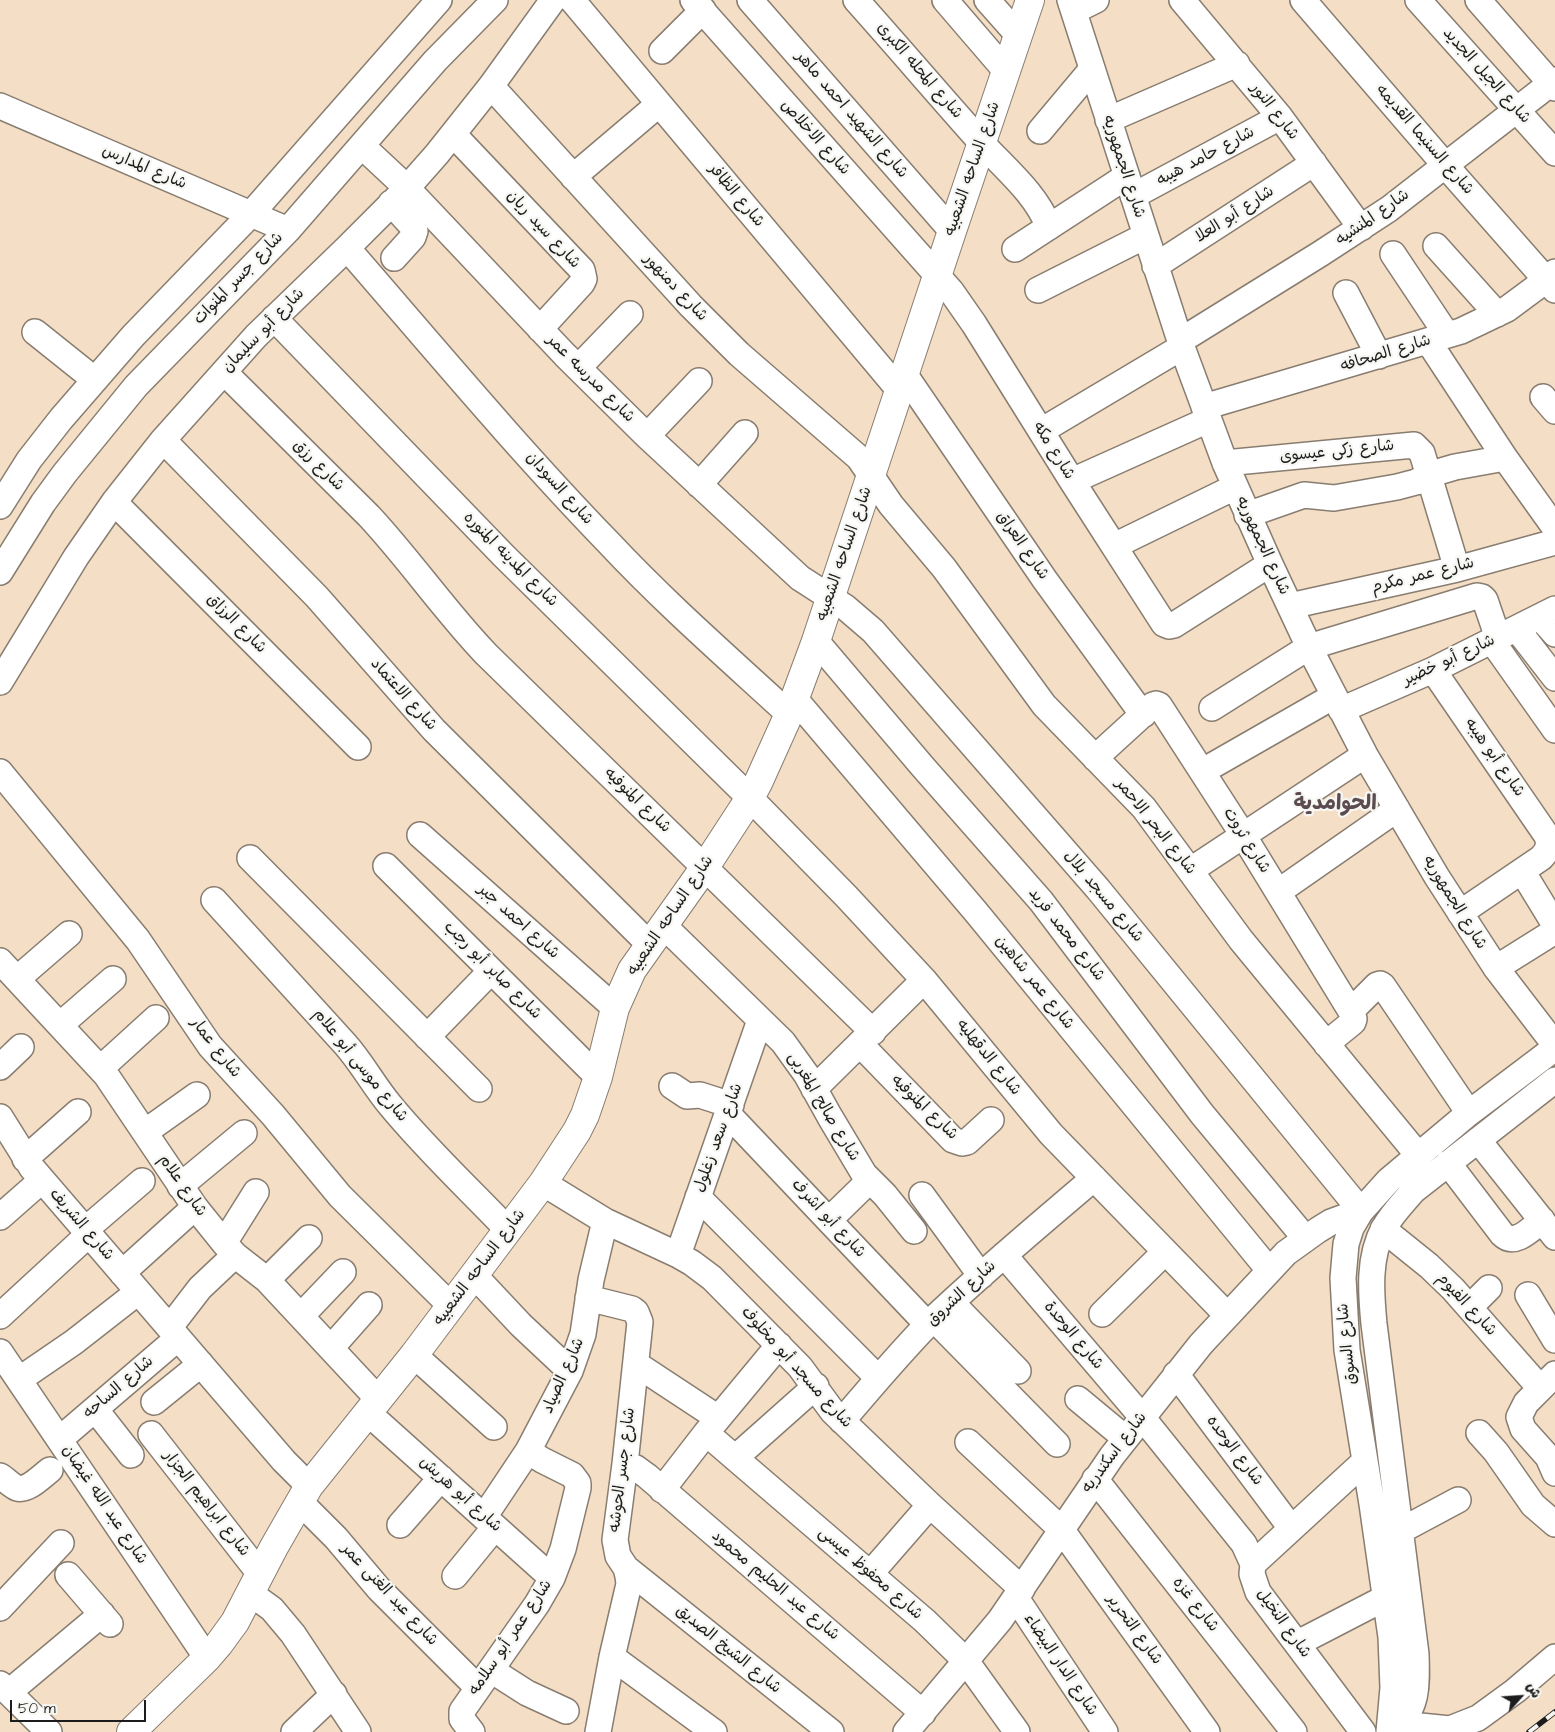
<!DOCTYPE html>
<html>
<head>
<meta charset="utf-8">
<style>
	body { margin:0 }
	#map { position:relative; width:1555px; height:1732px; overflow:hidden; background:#f4dec5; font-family:"Architects Daughter","Playpen Sans Arabic",sans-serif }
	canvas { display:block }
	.north { position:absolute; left:1495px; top:1672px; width:50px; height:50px; -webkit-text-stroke:4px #f6f6f2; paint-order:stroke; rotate:64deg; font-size:14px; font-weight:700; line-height:20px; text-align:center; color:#1c1c1c }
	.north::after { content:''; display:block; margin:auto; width:18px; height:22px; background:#1c1c1c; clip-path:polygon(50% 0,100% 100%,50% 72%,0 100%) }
	.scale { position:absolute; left:10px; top:1700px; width:136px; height:22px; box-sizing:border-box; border:2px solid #1c1c1c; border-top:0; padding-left:6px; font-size:15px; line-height:18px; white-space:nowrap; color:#1c1c1c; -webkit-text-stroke:4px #f6f6f2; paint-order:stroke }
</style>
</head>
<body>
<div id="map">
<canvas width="1555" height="1732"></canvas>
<div class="north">ش</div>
<div class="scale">50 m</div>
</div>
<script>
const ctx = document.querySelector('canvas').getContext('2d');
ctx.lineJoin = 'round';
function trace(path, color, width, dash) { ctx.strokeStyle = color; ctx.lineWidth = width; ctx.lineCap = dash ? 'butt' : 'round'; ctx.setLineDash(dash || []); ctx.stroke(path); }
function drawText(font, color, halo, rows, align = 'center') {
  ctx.font = font + ' "Architects Daughter","Playpen Sans Arabic",sans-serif'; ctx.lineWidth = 4.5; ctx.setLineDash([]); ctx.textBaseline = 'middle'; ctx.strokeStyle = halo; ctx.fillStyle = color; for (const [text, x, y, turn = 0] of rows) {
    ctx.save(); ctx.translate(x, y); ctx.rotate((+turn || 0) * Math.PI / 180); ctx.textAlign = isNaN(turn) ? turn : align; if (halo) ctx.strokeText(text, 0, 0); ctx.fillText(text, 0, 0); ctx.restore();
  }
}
const minor = new Path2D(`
	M572 0 900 391
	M693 0 951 291 974 324 1072 481 1164 624 1169 626 1174 625 1270 564
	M750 0 952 231
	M856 0C898 47 938 94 980 141 1005 169 1035 192 1049 227
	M945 0 1006 71
	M987 0 1018 35
	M1070 0 1182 347 1225 463 1270 564 1309 647 1365 755 1437 877 1496 968 1555 1045
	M1182 0 1280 117 1361 228
	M1303 0 1445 165 1555 290
	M1418 0 1555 153
	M1478 0 1555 88
	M1074 11 1096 0
	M662 51 703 10
	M491 86 691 306 739 354 859 458 891 505 944 568 1044 705 1144 808 1241 940 1418 1155
	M0 106 288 230
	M1108 120 1237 64
	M1040 131 1092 69
	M453 134 582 270 584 279 582 283 540 329
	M362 146 407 188 565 355 647 436 800 578 845 607 873 631 1098 889 1361 1211 1331 1222 1318 1230 1286 1253 1201 1344 1112 1456 1000 1620 906 1732
	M573 177 659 104
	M1133 196 1280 117
	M391 203 413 227 415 231 413 237 394 258
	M1436 246 1497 314
	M347 248C433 347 517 448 608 542 665 603 728 658 789 714
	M1015 249 1127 176
	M1393 254 1447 335
	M1155 266 1314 163
	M1038 290 1145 236
	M1346 293 1379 356
	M274 318 504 556 750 798 846 896 924 980 1051 1134 1227 1315
	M35 332 95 380
	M1180 341 1320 254 1389 209 1555 80
	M1428 341 1505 458 1555 528
	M578 368 630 314
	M224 372 369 516C410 560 444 610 486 654L873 1032
	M905 375 1045 580 1143 715
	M1543 397 1555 411
	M1204 407 1461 331 1507 309 1534 289 1555 272
	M1041 431 1182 347
	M647 436 699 381
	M163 440 317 597 434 730 649 944
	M1225 463 1414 445 1422 453 1457 569
	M1072 481 1208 420
	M699 485 745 433
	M114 502 358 747
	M0 506 29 460 61 419 133 336 251 214 439 0
	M1247 515 1304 495 1334 498 1397 487 1416 482 1438 472 1455 467 1505 458
	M1114 546 1235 487
	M0 572 43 503 65 473 136 386 288 230 435 61 495 0
	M1290 606 1457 569 1555 542
	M1540 617 1555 634
	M1517 629 1555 678
	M816 641 923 767 1041 901 1202 1114 1305 1238
	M1492 641 1555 730
	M1433 670 1547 836C1550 845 1548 851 1541 858L1460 913
	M0 682 76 557 114 502 163 440 256 336 347 248 407 188 437 154 491 86 553 0
	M795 699 976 912 1269 1270
	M1212 708 1309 647 1477 596 1482 597 1485 600 1498 638
	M1341 710 1433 670 1555 609
	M1095 758 1153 705 1156 704 1159 705 1243 835 1352 1013 1354 1019 1353 1022 1326 1044
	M1203 771 1334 696
	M0 772 138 940 210 1046 273 1115 340 1196 451 1306
	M420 835 615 1008
	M250 858 479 1089
	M386 866 598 1077
	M1191 870 1365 755
	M1522 871 1555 925
	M1278 892 1397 809
	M214 900 345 1044C362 1063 374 1086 390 1105 426 1149 469 1189 508 1230
	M663 925 783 1042 806 1074 830 1117 864 1174 885 1195 914 1231
	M0 961 106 1075 195 1207 224 1243 235 1255 267 1280 378 1399
	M1496 968 1555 931
	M17 979 69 934
	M1351 1011 1377 985 1380 984 1383 986 1469 1113
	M60 1025 113 979
	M427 1037 491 971
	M860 1044 953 1140 962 1143 967 1142 991 1120
	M0 1067 21 1047
	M101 1068 156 1018
	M672 1086 687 1096 700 1095 731 1105
	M814 1089 924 980
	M728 1114 928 1325
	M0 1117 32 1168 284 1461 309 1486
	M145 1132 197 1095
	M1478 1140 1555 1237
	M25 1159 78 1112
	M1448 1163 1502 1234C1515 1247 1531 1229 1542 1220
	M543 1183 605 1221 678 1255 692 1263 712 1278 800 1367 833 1412 930 1505 1022 1589
	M180 1186 244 1133
	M922 1195 981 1276
	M698 1197 878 1378
	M0 1217 42 1180
	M829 1220 869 1181
	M1383 1229 1429 1266 1453 1289 1540 1388
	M85 1230 142 1181
	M224 1243 256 1192
	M678 1255 760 1020
	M1004 1255 1142 1417 1244 1544 1253 1564 1252 1574 1258 1592 1363 1732
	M122 1273 195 1207
	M474 1275 521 1325 570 1371
	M267 1280 309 1238
	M1528 1295 1555 1340
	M588 1298 632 1309 636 1312 640 1322 625 1464 615 1540 618 1556 626 1568 628 1576 629 1584 612 1657 598 1732
	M952 1303 1018 1371
	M1470 1307 1489 1288
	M1102 1314 1165 1252
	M0 1316 89 1234
	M301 1316 343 1272
	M934 1319 1057 1444
	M170 1327 200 1288 235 1255
	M331 1348 369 1305
	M0 1352 207 1658
	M414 1355 494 1427
	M636 1364 718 1418
	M1176 1374 1291 1528
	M1555 1374 1526 1403 1519 1417 1523 1429 1548 1457 1555 1473
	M20 1379 74 1342 138 1292
	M1078 1399 1125 1438
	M154 1402 201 1364
	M95 1409 131 1455
	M367 1412 552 1578
	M842 1421C870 1388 898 1355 928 1324 981 1273 1038 1226 1094 1178
	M706 1433 925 1621 966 1661 1017 1732
	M1479 1433 1496 1452 1533 1505 1555 1524
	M151 1434 260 1574
	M60 1439 178 1338
	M968 1442 1061 1529 1207 1732
	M735 1458 816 1386
	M625 1464 636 1468 647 1476 923 1713
	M0 1476C5 1479 12 1486 17 1488 28 1491 42 1476 50 1470
	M1095 1479 1294 1732
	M662 1490 706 1433 779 1345
	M300 1502 336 1538 379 1589 478 1688
	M484 1517 528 1451 570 1371 583 1334 591 1280 605 1221
	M400 1525 441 1478
	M1400 1531 1458 1500
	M1253 1564 1364 1462
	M626 1568 831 1732
	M870 1574 930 1505
	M68 1575 110 1624
	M455 1576 495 1527
	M250 1593 272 1609 293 1634 358 1732
	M1016 1598 1105 1732
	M0 1608 61 1543
	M1298 1643 1385 1598
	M612 1657 714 1732
	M491 1670 527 1693 566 1711
	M0 1684 49 1732
	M9 1692 102 1614
	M1390 1723 1450 1729 1478 1718 1515 1691 1555 1657
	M294 1732 334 1694
	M472 1732 462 1719V1711L537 1604 552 1578 563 1549 578 1488V1483L572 1475 542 1460 528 1451
	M1389 1732 1393 1688 1391 1637 1372 1504 1347 1350 1343 1278 1346 1244 1351 1228 1361 1211 1389 1180 1469 1113 1555 1048
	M1395 1732C1418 1705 1417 1688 1416 1654L1374 1324C1371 1293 1368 1257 1384 1228 1392 1214 1403 1203 1413 1191L1555 1080`);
const major = new Path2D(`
	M131 1732 207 1658 219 1644 235 1622 274 1547 309 1486 414 1355 543 1183 577 1131 585 1115 598 1077 615 1008 632 970 705 867 750 798 758 783 789 714 816 641 952 231 1030 0`);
trace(minor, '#887d70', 28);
trace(major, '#887d70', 30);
trace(minor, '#fff', 25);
trace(major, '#fff', 28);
const rail = new Path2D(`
	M1529 1732 1555 1712`);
trace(rail, '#1c1c1c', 5.5);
trace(rail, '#f6f6f2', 4, [11]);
drawText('16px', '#1c1c1c', '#f6f6f2', [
	["شارع المحله الكبرى",919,71,49],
	["شارع الجيل الجديد",1486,76,48],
	["شارع النور",1274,112,52],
	["شارع الشهيد احمد ماهر",851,115,49],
	["شارع الاخلاص",815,138,48],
	["شارع السنيما القديمه",1424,140,49],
	["شارع حامد هيبه",1206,157,-28],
	["شارع الجمهوريه",1123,167,72],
	["شارع المدارس",144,168,23],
	["شارع الساحه الشعبيه",973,169,-71],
	["شارع الظافر",736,196,50],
	["شارع أبو العلا",1235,215,-33],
	["شارع المنشيه",1373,218,-35],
	["شارع سيد ريان",543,230,47],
	["شارع جسر المنوات",239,279,-46],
	["شارع دمنهور",675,288,47],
	["شارع أبو سليمان",264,331,-46],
	["شارع الصحافه",1386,354,-17],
	["شارع مدرسه عمر",590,379,45],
	["شارع مكه",1053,451,58],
	["شارع زكى عيسوى",1337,452,-6],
	["شارع رزق",318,466,45],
	["شارع السودان",559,489,48],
	["شارع العراق",1022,546,55],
	["شارع الجمهوريه",1262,546,65],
	["شارع الساحه الشعبيه",845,554,-71],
	["شارع المدينه المنوره",510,560,45],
	["شارع عمر مكرم",1423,576,-14],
	["شارع الرزاق",236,624,45],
	["شارع أبو خضير",1449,661,-25],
	["شارع الاعتماد",403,695,48],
	["شارع أبو هيبه",1494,758,55],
	["شارع المنوفيه",637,801,44],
	["شارع البحر الاحمر",1155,827,51],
	["شارع ثروت",1246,841,58],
	["شارع مسجد بلال",1103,897,50],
	["شارع الجمهوريه",1454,903,58],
	["شارع الساحه الشعبيه",671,916,-56],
	["شارع احمد جبر",518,922,42],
	["شارع محمد فريد",1066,935,52],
	["شارع صابر أبو رجب",492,971,45],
	["شارع عمر شاهين",1034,983,51],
	["شارع عمار",215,1048,52],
	["شارع الدقهليه",988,1058,51],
	["شارع موسى أبو علام",360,1066,51],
	["شارع صالح المغربى",823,1107,59],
	["شارع المنوفيه",924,1108,44],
	["شارع سعد زغلول",719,1138,-70],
	["شارع علام",182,1186,55],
	["شارع أبو اشرف",828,1219,47],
	["شارع الشريف",81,1225,49],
	["شارع الساحه الشعبيه",480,1268,-53],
	["شارع الشروق",962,1294,-43],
	["شارع الفيوم",1466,1305,47],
	["شارع الوحدة",1073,1336,50],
	["شارع السوق",1348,1344,-96],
	["شارع مسجد أبو مخلوف",796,1368,48],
	["شارع الصياد",564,1376,-66],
	["شارع الساحه",119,1388,-41],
	["شارع الوحده",1234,1451,53],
	["شارع اسكندريه",1115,1453,-53],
	["شارع جسر الحوشه",623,1470,-83],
	["شارع أبو هريش",460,1495,42],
	["شارع ابراهيم الجزار",206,1504,52],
	["شارع عبد الله غيضان",104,1505,56],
	["شارع محفوظ عيسى",870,1574,41],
	["شارع عبد الحليم محمود",775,1586,40],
	["شارع عبد الغنى عمر",389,1595,47],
	["شارع غزه",1195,1605,52],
	["شارع النخيل",1283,1624,54],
	["شارع التحرير",1134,1630,54],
	["شارع عمر أبو سلامه",511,1638,-56],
	["شارع الشيخ الصديق",728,1650,39],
	["شارع الدار البيضاء",1060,1665,56]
]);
drawText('bold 21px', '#5c4b50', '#f6f6f2', [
	["الحوامدية",1335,805]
]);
</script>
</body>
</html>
